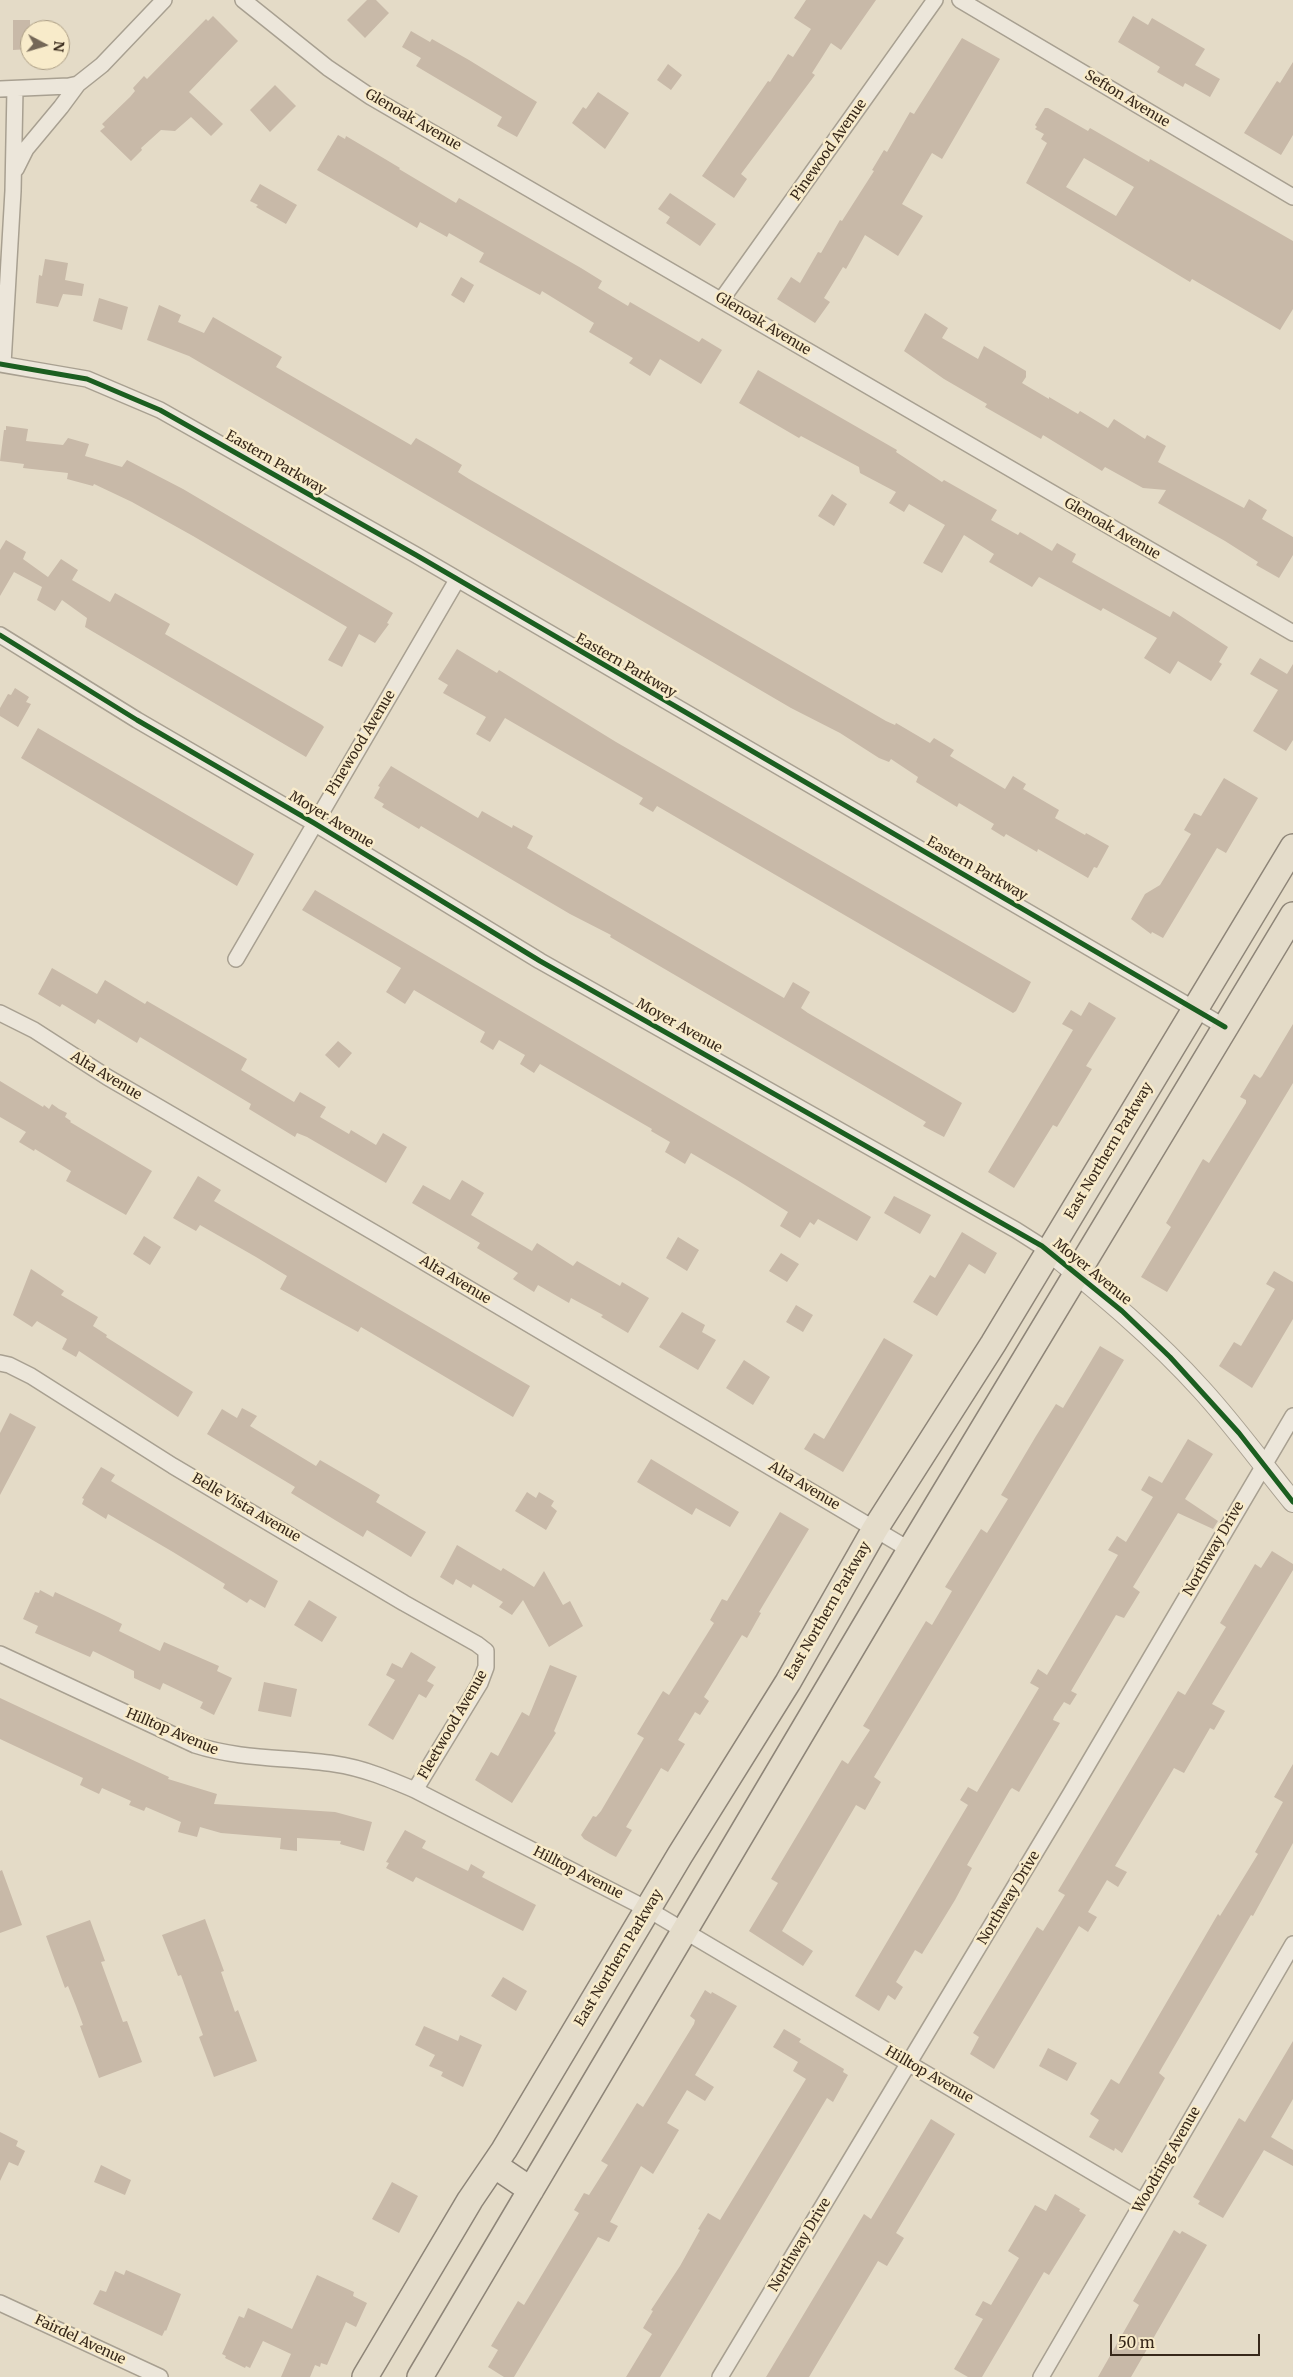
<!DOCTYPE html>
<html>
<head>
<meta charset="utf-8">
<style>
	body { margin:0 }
	#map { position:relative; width:1293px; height:2377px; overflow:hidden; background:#e4dbc7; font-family:Merriweather,serif }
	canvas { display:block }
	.north { position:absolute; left:20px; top:20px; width:50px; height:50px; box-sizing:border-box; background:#f8ebca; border:1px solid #ab9d84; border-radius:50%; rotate:96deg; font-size:14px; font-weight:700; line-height:20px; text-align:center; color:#37281a }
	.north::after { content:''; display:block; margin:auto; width:18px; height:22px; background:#746757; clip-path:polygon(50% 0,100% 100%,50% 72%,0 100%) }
	.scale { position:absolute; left:1110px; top:2334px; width:150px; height:22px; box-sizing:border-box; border:2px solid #37281a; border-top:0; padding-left:6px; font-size:15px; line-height:18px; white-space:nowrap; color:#37281a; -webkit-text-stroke:4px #f8ebca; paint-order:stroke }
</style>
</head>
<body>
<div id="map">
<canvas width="1293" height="2377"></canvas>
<div class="north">N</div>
<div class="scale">50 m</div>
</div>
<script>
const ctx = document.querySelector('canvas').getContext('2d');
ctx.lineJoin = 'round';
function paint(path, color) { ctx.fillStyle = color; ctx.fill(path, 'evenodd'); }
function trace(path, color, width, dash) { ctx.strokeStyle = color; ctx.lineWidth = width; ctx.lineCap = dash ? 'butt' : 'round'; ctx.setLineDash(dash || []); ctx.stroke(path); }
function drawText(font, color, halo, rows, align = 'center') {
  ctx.font = font + ' Merriweather,serif'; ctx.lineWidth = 5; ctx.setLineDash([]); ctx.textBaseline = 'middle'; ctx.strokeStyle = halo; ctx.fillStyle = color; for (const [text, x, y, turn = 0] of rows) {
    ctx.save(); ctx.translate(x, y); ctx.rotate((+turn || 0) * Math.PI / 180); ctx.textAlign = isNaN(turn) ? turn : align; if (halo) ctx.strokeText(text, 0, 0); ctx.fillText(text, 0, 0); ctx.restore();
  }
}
paint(new Path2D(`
	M367 0H376L389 13 365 38 347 20Z
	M806 0H876L841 50 831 43 812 73 815 75 741 174 747 179 734 198 702 176 768 81 770 82 788 54 793 57 811 29 794 18Z
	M213 16 238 41 189 92 223 124 211 136 191 117 175 131 161 130 141 148 142 150 131 161 100 131 105 127 102 124 130 97 135 91 133 88 144 76 147 79 206 19 208 21Z
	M1133 16 1148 25 1152 18 1205 49 1195 65 1220 79 1210 97 1185 83 1183 87 1157 72 1160 67 1118 42Z
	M13 20H30V49L13 50Z
	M411 31 430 42 432 39 469 60 537 102 517 137 497 126 502 117 416 66 421 58 402 47Z
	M962 38 1000 59 942 159 932 153 902 204 923 216 898 256 865 235 846 269 843 267 824 298 830 302 815 323 777 299 791 277 800 283 818 252 821 253 840 220 842 221 874 171 872 170 884 150 887 152 910 112 914 114Z
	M1293 62V135L1281 155 1244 133 1277 81 1280 83Z
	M668 64 682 75 671 90 657 80Z
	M275 85 296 106 270 132 250 110Z
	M598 92 629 113 605 149 572 123 583 107 586 109Z
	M1045 108H1048L1088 131 1090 128 1149 162 1150 159 1293 241V309L1280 330 1192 279 1190 282 1026 183 1047 143 1041 139 1044 134 1035 129 1037 127 1035 125ZM1084 158 1134 187 1116 216 1066 187Z
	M338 135 345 139 346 136 385 159 400 168 399 169 456 203 459 198 581 268 602 281 598 288 628 306 630 302 699 342 702 338 722 350 701 384 660 359 650 376 629 363 633 358 589 332 594 323 542 291 540 295 479 262 484 253 449 233 447 237 420 222 417 228 317 170Z
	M260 184 297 205 286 224 256 207 258 205 250 201Z
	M670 193 716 224 700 246 666 223 670 217 658 209Z
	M45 259 68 263 65 280 84 284 82 296 63 294 58 307 36 303 39 275 42 276Z
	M461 277 474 285 464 303 451 295Z
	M99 298 128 307 122 330 93 321Z
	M159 305 181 315 178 322 204 333 213 317 282 357 276 367 411 445 416 438 430 446 462 465 458 472 469 479 886 721 895 725 896 723 930 743 934 738 954 750 950 756 1005 789 1013 776 1026 784 1023 789 1059 810 1055 818 1085 835 1086 833 1109 846 1097 868 1094 867 1088 878 1038 849 1037 852 1006 834 1004 837 991 829 994 824 959 803 957 807 916 782 918 777 891 759 889 762 879 758 840 733 791 708 189 356 147 340Z
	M925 313 948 328 942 338 978 359 984 346 1026 371V377L1022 383 1049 399V397L1078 414 1080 411 1108 428 1114 419 1145 439 1147 435 1166 446 1158 462 1244 508 1249 499 1267 510 1262 519 1293 537V555L1279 578 1256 565 1258 562 1225 541 1158 503 1166 490 1143 488 1105 467 1102 471 1043 435 1041 439 985 407 987 404 944 379 904 351Z
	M758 370 897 450 896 452 942 482 944 480 997 510 991 520 1018 535 1020 532 1052 551 1057 543 1076 554 1072 562 1170 617 1173 611 1228 647 1219 662 1222 664 1211 681 1178 661 1170 674 1144 658 1157 638 1103 608 1101 611 1039 577 1032 587 989 562 994 554 964 535 942 573 923 563 945 525 909 504 904 512 889 503 896 492 860 473 859 467 801 436 799 438 739 403Z
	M6 426 28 429 26 441 63 445 68 438 89 444 85 456 122 467 127 460 183 489 393 613 387 623 389 624 375 643 359 634 342 667 328 660 347 627 193 536 132 502 94 484 93 486 67 479 68 473 23 468 24 464 0 461 4 430H6Z
	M832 494 847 504 834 526 818 516Z
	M6 540 26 552 23 559 48 577 61 559 78 570 72 580 110 602 115 593 170 624 165 634 322 725 324 727 306 757 85 627 87 618 62 600 55 611 37 600 42 587 14 572 0 596V550Z
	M457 649 497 673 499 670 616 742 1031 982 1016 1011 1013 1013 657 806 653 812 639 804 643 798 505 718 490 742 476 734 486 717 443 693 448 685 438 679Z
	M1260 658 1287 674 1293 664V740L1286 751 1253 731 1278 690 1250 674Z
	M15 688 29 697 26 702 31 704 18 727 0 716V708L8 694 11 695Z
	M38 728 254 854 237 886 21 758Z
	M391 766 478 818 482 811 512 828 513 825 533 836 527 848 784 998 793 982 810 992 801 1008 808 1013 962 1103 944 1137 923 1126 926 1122 610 937 611 935 570 914 421 826 419 829 382 807 384 804 374 798 380 787 378 786Z
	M1224 778 1258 798 1226 853 1217 848 1163 938 1152 932 1151 934 1131 919 1145 894 1160 885 1191 834 1184 830 1194 813 1201 816Z
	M315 890 871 1217 857 1241 818 1219 814 1225 810 1222 800 1238 780 1226 788 1212 737 1180 691 1153 685 1164 665 1152 670 1142 651 1131 652 1129 540 1064 534 1073 520 1064 525 1055 499 1040 493 1050 480 1042 485 1032 414 990 405 1004 386 992 401 968 302 910Z
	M52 968 97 994 105 980 145 1004 147 1001 247 1059 241 1070 294 1102 300 1092 326 1107 320 1117 349 1134 351 1130 376 1145 383 1133 407 1147 386 1183 307 1137 297 1133 295 1137 249 1109 251 1104 140 1037 137 1043 98 1019 95 1024 62 1004 60 1007 38 994Z
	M1089 1002 1116 1018 1086 1066 1092 1069 1057 1127 1053 1125 1014 1188 988 1172 1073 1030 1062 1024 1071 1010 1081 1016Z
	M1293 1024V1083L1167 1292 1141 1277 1171 1227 1166 1223 1203 1159 1209 1163 1246 1103V1100L1240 1097 1254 1074 1260 1078 1262 1076Z
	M338 1041 352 1053 339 1068 325 1055Z
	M0 1081 43 1107 44 1105 49 1109 52 1104 59 1109 67 1113 65 1117 71 1121 70 1122 152 1171 126 1215 66 1181 71 1171 35 1149 34 1151 19 1142 26 1132 0 1117Z
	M198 1176 221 1190 214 1201 530 1386 513 1417 361 1327 358 1332 280 1289 287 1276 256 1257 200 1225 196 1231 173 1218Z
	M462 1180 484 1193 471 1215 532 1251 537 1243 573 1266 577 1261 620 1286 622 1282 649 1298 628 1333 601 1317 603 1315 571 1298 569 1303 538 1285 534 1292 513 1279 518 1273 477 1248 480 1243 412 1203 423 1185 450 1200Z
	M894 1196 931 1215 920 1234 884 1213Z
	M962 1232 997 1253 985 1274 969 1264 937 1316 913 1302 930 1275 935 1278Z
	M144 1236 161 1247 150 1265 133 1254Z
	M678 1237 699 1250 687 1271 666 1258Z
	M781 1253 799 1264 787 1282 769 1271Z
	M31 1269 64 1291 61 1295 98 1317 93 1326 107 1335 106 1337 193 1392 178 1417 79 1351 76 1357 62 1349 67 1339 37 1321 32 1327 13 1315Z
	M1274 1271 1293 1282V1319L1252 1388 1219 1366 1234 1342 1241 1346 1275 1289 1266 1284Z
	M796 1305 813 1315 803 1332 786 1322Z
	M682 1312 705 1325 702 1332 716 1340 698 1370 659 1347Z
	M884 1338 913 1355 843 1472 804 1449 814 1433 824 1439Z
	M1100 1346 1124 1360 874 1777 881 1782 865 1810 856 1805 782 1931 813 1951 803 1966 749 1931 778 1883 771 1879 842 1760 848 1764 870 1730 863 1726 926 1621 932 1625 952 1591 945 1587 981 1529 987 1533 1008 1499 1001 1495 1036 1436 1056 1404 1063 1408Z
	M744 1360 770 1377 753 1405 726 1388Z
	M242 1408 257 1416 250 1426 316 1466 320 1460 351 1478 380 1495 376 1502 426 1532 411 1557 367 1530 363 1537 335 1520 291 1493 295 1487 207 1434 222 1409 237 1418Z
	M10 1413 36 1427 0 1495V1433Z
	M1188 1439 1213 1454 1185 1499 1218 1521 1213 1529 1178 1513 1133 1587 1140 1592 1124 1618 1116 1615 1071 1691 1077 1694 1070 1705 1064 1702 1054 1717 1053 1720 1060 1723 1045 1748 1019 1792 1012 1788 1010 1790 967 1865 972 1868 955 1900 922 1954 915 1950 896 1982 903 1987 895 2000 888 1995 879 2011 855 1996 968 1805 960 1800 968 1787 977 1792 1039 1688 1030 1683 1038 1669 1047 1675 1118 1555 1108 1550 1117 1536 1126 1542 1153 1497 1141 1490 1149 1476 1162 1483Z
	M651 1459 739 1512 730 1527 696 1508 692 1515 637 1482Z
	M101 1467 115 1475 111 1481 278 1581 265 1608 250 1599 247 1603 223 1588 225 1584 173 1552 108 1514 106 1519 82 1504 84 1499 82 1498Z
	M527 1492 536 1498 539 1492 554 1501 551 1506 557 1511 546 1530 515 1511Z
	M780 1512 809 1529 759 1612 761 1613 747 1638 742 1635 704 1697 709 1701 700 1715 695 1712 678 1740 685 1744 668 1772 661 1768 626 1827 632 1830 616 1857 610 1854 584 1839 581 1835 593 1816 596 1817 601 1811 644 1738 637 1734 663 1691 669 1695 714 1623 710 1620 722 1599 727 1601Z
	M457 1545 501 1571 503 1568 534 1587 544 1571 563 1605 570 1601 583 1626 549 1647 523 1600 512 1615 499 1607 503 1602 473 1584 471 1588 456 1579 453 1585 440 1577Z
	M1272 1551 1293 1564V1570L1212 1704 1225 1711 1214 1730 1210 1728 1184 1773 1174 1768 1115 1866 1127 1872 1118 1887 1107 1880 1088 1912 1097 1917 1088 1932 1079 1926 994 2069 970 2054 979 2037 973 2033 1037 1927 1043 1931 1065 1895 1058 1891 1178 1691 1185 1695 1226 1627 1220 1623 1255 1564 1261 1568Z
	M40 1590 53 1597 55 1592 108 1617 122 1624 119 1631 160 1651 164 1642 219 1666 217 1671 232 1678 214 1715 200 1708 203 1702 163 1683 160 1690 134 1678V1671L93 1651 90 1657 35 1633 38 1626 23 1619 35 1592 39 1593Z
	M309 1600 337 1617 322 1642 294 1625Z
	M411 1652 436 1667 427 1681 434 1685 426 1698 419 1694 393 1740 368 1725 395 1680 386 1675 392 1663 402 1668Z
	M550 1665 577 1676 554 1731 556 1733 512 1803 475 1780 491 1752 498 1756 522 1712 529 1716Z
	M264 1682 297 1689 291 1717 258 1711Z
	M0 1698 169 1777 168 1779 217 1794 214 1804 335 1812 372 1822 364 1851 340 1844 341 1841 297 1838V1851L280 1849 281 1838 221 1833 200 1827 197 1837 178 1832 181 1822 146 1807 144 1811 129 1805 131 1801 102 1788 99 1794 80 1785 83 1778 0 1739Z
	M1293 1764V1843L1253 1916 1251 1915 1160 2071 1159 2073 1165 2078 1122 2153 1115 2148 1114 2151 1089 2137 1099 2120 1090 2114 1111 2079 1119 2084 1218 1914 1220 1916 1258 1854 1255 1852 1283 1802 1274 1797Z
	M405 1830 426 1841 422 1848 468 1871 471 1864 485 1872 482 1877 536 1905 523 1931 416 1877 413 1882 386 1868 389 1863 386 1862Z
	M2 1870 22 1925 0 1933V1871Z
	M205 1919 224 1971 221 1972 235 2012 238 2010 257 2061 214 2077 199 2037 203 2035 181 1975 178 1976 162 1935Z
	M90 1920 105 1961 101 1962 123 2022 127 2021 142 2062 99 2078 80 2026 83 2025 76 2006 68 1986 65 1988 46 1936Z
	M503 1977 527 1991 516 2011 491 1996Z
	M705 1990 711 1994 712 1992 737 2006 695 2075 714 2087 705 2101 687 2090 667 2123 679 2130 653 2174 641 2166 610 2222 618 2226 609 2242 598 2237 514 2377H504L488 2367 498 2350 491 2346 518 2301 524 2305 579 2213 574 2210 584 2193 589 2195 608 2165 601 2161 608 2150 637 2103 643 2107 694 2024 695 2020 690 2016Z
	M424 2026 458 2041 460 2035 482 2045 463 2087 441 2076 443 2072 429 2066 435 2055 415 2045Z
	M784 2029 801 2039 799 2042 844 2069 843 2072 848 2075 833 2102 827 2098 660 2377H626L652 2334 643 2328 653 2311 651 2310 680 2266 700 2230 698 2229 708 2213 720 2220 806 2079 793 2071 798 2062 773 2047Z
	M1293 2041V2099L1271 2137 1293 2150V2166L1264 2150 1223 2218 1198 2204 1200 2201 1193 2197 1239 2118 1245 2122Z
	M1048 2048 1077 2063 1067 2081 1039 2066Z
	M931 2119 955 2134 896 2233 904 2238 887 2266 878 2261 809 2377H766L864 2214 871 2219Z
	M0 2132 18 2141 16 2146 25 2151 18 2166 9 2162 0 2181Z
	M101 2165 131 2180 125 2195 94 2182Z
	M392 2182 418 2196 399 2233 372 2219Z
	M1055 2194 1080 2209 1079 2211 1086 2215 1049 2275 1044 2272 982 2377H968L954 2369 983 2319 975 2315 983 2301 991 2305 1019 2258 1008 2251 1035 2205 1046 2211Z
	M1174 2230 1180 2234 1182 2231 1207 2245 1131 2377H1098L1139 2305 1133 2301Z
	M126 2270 181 2294 166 2331 165 2330 162 2336 93 2304 100 2290 106 2292 115 2271 124 2275Z
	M317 2275 354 2292 353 2296 367 2303 356 2327 346 2322 327 2365 321 2363 320 2367 315 2365 310 2377H281L291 2354 263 2341 250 2368 246 2366 245 2368 225 2358 226 2356 222 2354 239 2316 244 2318 248 2308 292 2329Z`), '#c8b9a8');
const minor = new Path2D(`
	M243 0 328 68 371 97 1293 633
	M960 0 1293 197
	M0 89 69 86 78 84
	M16 169 26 149 61 107 78 84 102 65 164 0
	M722 299 935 0
	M0 364 87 379 160 410 416 555 1225 1027
	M3 364 13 191 15 89
	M0 635 137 720 314 823 540 961 1016 1230 1049 1251
	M236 959 457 580
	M0 1013 34 1030 107 1077 380 1236 910 1550
	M0 1363 9 1365 31 1376 173 1466 404 1603 477 1644 486 1651V1667L480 1683 415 1790
	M0 1654 195 1745C242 1760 287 1757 335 1764 363 1768 389 1779 415 1790L649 1910 1143 2202
	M0 2303 160 2377
	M720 2377 1071 1793 1293 1416
	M1041 2377 1293 1944`);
const tertiary = new Path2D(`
	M1049 1251C1102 1294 1155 1338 1201 1389 1234 1425 1262 1464 1293 1502`);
const primary = new Path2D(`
	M494 2165 531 2190
	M365 2377 470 2200 504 2150 680 1855 788 1682 875 1529 993 1344 1293 847
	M420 2377 910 1550 1293 915`);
trace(minor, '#a8a091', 18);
trace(tertiary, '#a8a091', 22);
trace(primary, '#8e8578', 28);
trace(minor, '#ece6da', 15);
trace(tertiary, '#ece6da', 20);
trace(primary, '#e4dcca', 25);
trace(new Path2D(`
	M0 364 87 379 160 410 416 555 1225 1027
	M0 635 137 720 314 823 540 961 1042 1246 1122 1311 1170 1357 1239 1433 1293 1502`), '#1b5e20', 5);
drawText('14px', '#37281a', '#f8ebca', [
	["Sefton Avenue",1127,99,31],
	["Glenoak Avenue",413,120,30],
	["Pinewood Avenue",829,150,-55],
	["Glenoak Avenue",763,324,31],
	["Eastern Parkway",276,463,30],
	["Glenoak Avenue",1112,529,30],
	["Eastern Parkway",626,666,30],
	["Pinewood Avenue",361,743,-59],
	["Moyer Avenue",331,820,31],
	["Eastern Parkway",977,869,30],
	["Moyer Avenue",679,1026,29],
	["Alta Avenue",106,1076,31],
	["East Northern Parkway",1109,1151,-59],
	["Moyer Avenue",1092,1272,39],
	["Alta Avenue",455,1280,31],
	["Alta Avenue",804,1486,31],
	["Belle Vista Avenue",246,1508,30],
	["Northway Drive",1214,1549,-60],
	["East Northern Parkway",828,1611,-60],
	["Fleetwood Avenue",453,1725,-60],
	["Hilltop Avenue",172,1732,23],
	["Hilltop Avenue",578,1873,27],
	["Northway Drive",1009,1898,-59],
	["East Northern Parkway",619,1958,-59],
	["Hilltop Avenue",929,2075,30],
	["Woodring Avenue",1167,2160,-60],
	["Northway Drive",800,2245,-59],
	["Fairdel Avenue",80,2340,25]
]);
</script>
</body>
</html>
